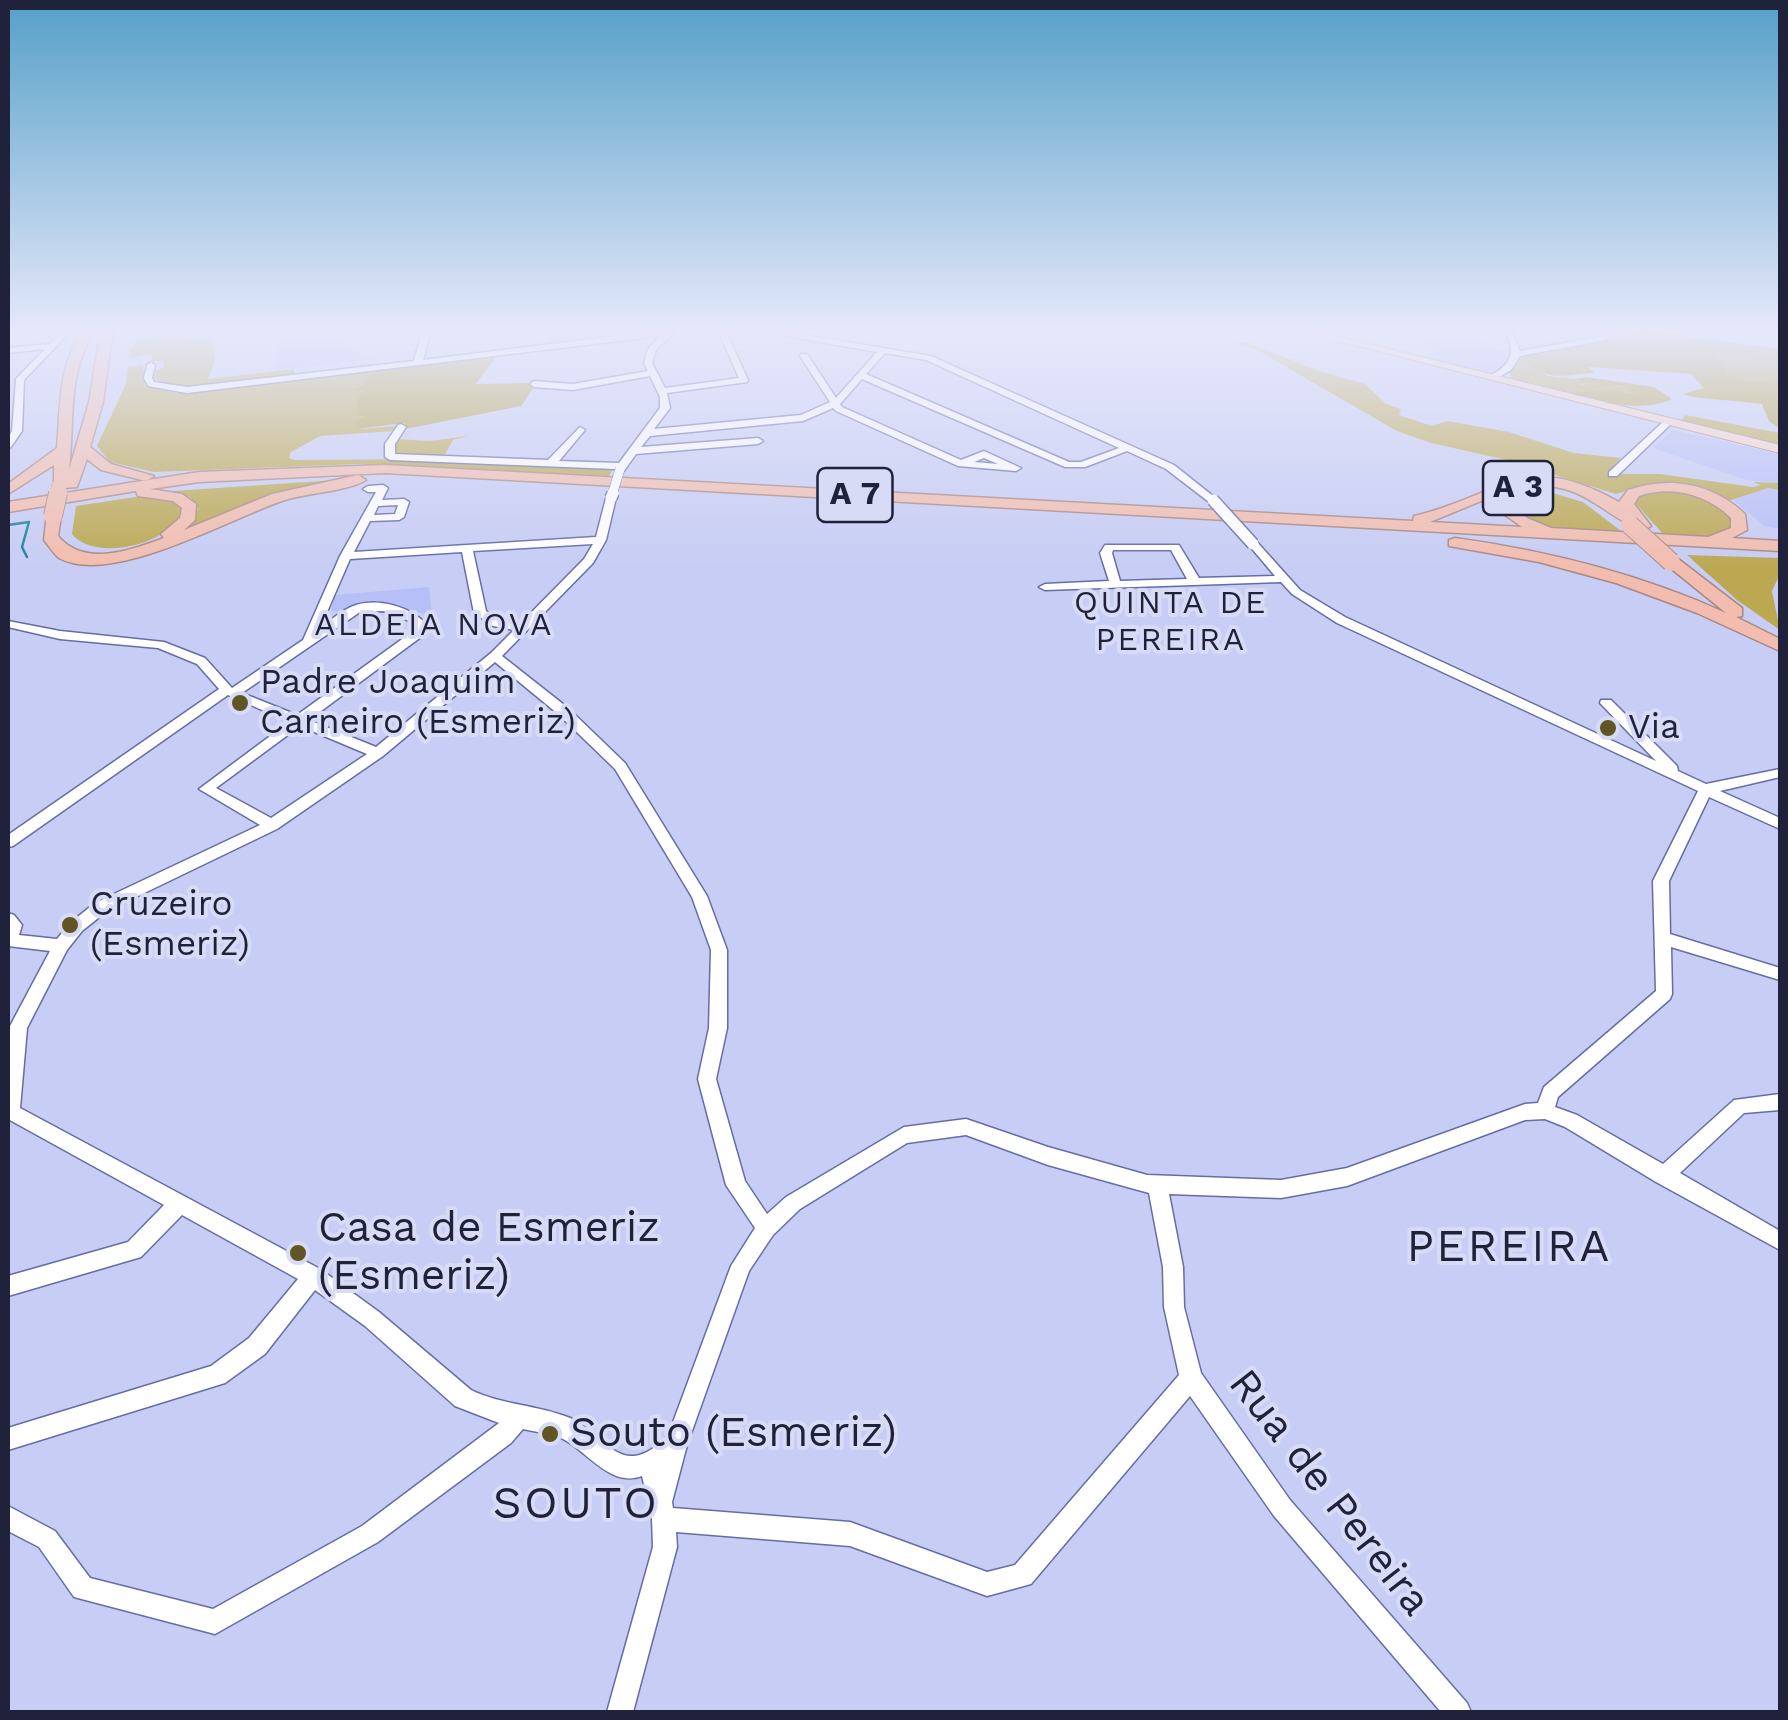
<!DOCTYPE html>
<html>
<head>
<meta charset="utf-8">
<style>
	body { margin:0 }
	#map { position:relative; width:1788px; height:1720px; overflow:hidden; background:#c7cdf4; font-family:"Work Sans",sans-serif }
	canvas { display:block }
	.frame { position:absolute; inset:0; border:10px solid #1f223a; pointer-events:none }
</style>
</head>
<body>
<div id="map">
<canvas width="1788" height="1720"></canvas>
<div class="frame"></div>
</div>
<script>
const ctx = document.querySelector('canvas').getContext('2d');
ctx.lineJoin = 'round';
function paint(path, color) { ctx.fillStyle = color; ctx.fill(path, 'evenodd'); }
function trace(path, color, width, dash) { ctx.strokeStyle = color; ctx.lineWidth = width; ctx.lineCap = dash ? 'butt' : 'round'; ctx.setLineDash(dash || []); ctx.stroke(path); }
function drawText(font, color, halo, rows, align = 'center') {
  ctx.font = font + ' "Work Sans",sans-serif'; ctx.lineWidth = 8; ctx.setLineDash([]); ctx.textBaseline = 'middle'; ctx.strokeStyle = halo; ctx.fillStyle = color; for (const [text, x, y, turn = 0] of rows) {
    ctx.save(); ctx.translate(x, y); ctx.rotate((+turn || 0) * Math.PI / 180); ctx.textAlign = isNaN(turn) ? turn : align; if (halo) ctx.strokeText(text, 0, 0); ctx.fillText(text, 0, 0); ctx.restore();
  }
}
paint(new Path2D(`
	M320 329 370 359 275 371 280 335 274 330Z
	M545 329H669L549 344Z
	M1421 338 1478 341 1509 354V363L1503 370 1488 374 1431 360 1427 358 1436 351Z
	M1672 430 1780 454V483L1746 480 1653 448Z
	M1768 488 1780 490V529L1764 526 1731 498Z
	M429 587 432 616 377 601 340 613 331 610 335 595Z`), '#b6bff7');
paint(new Path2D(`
	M165 336 199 338 213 343 215 360 208 379 294 369V375C263 379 170 399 153 376V371L163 368 164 361H152V354L130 358 129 350 138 340Z
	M1246 342 1319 371 1365 384 1386 404 1401 409 1399 415 1432 426 1447 421 1509 432 1574 453 1621 458 1607 474H1660L1753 487 1761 485 1753 482 1780 483V490L1768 488 1725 502 1648 485 1616 494 1507 460 1431 443 1397 431 1255 349 1235 344Z
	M1716 354 1780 362V379L1751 382 1727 374 1724 362 1714 358Z
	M1521 359 1547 376 1576 379 1581 385C1598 380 1622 384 1636 395L1618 390 1562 392 1513 380 1509 373Z
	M143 365 145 386 177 393 374 370 362 387 354 388 363 390 362 415 370 414 359 429 397 426 394 431 320 436 291 452 289 458 295 460 427 459 614 467 609 476 360 464 154 472 110 462 97 446 126 384 128 367Z
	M1685 415 1780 433V447L1680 422Z
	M469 436 453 440 444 456H393L396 439 430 441Z
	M336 480 261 499 174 535 193 520 198 509 190 497 173 491Z
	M1539 489 1583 502 1625 534C1596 532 1518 535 1510 499L1526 490Z
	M1651 491C1690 491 1704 495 1734 520L1733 527 1708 536 1664 535 1635 503V498Z
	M142 496 175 501 183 508C176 544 94 563 72 534L76 506Z
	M1687 555 1780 558V574L1772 591 1780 630 1737 600Z`), '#bba851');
paint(new Path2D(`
	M1641 330 1780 349V362L1716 354 1714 358 1725 362 1727 374 1751 382 1780 379V429L1769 421 1762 404C1745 401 1692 399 1683 394L1704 388 1691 374 1589 367 1594 373C1566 374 1549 384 1521 359 1555 337 1606 343 1641 330Z
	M498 354 476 384 532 383 534 387 521 406 405 429V423L356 429 360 426 354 422 369 415 358 416 356 403 363 391 352 390 362 386 374 370Z
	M1586 377 1654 387 1672 399C1637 415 1596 399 1561 392L1618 390 1635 395 1621 386 1608 384 1609 388 1595 383 1572 384 1579 381 1576 379Z`), '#b19d3d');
trace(new Path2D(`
	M8 525 29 522 22 547 27 557`), '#188198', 2.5);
const minor = new Path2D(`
	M65 329H73L24 380 22 431 11 447 8 448V438L12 431 16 379 45 349 8 353V348L50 344Z
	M423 329H431L423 360 671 329 675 331 656 350 652 363 665 388 739 378 720 335 729 329H738L728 336 748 380 747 382 667 393 670 408 654 429 801 415 830 402 800 356 801 354H807L836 398 877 352 757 331 753 329H769L931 356 1174 465 1218 500 1209 502 1166 469 1127 451 1085 467H1065L862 379 840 404 842 407 961 460 984 451 1021 468 1016 471 958 466 836 411 833 408 803 421 650 436 641 447 758 438 763 441 758 444 636 454 624 471 620 472 615 469 390 460 385 457V444L398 425 401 424 406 427 395 444V454L548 460 580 427 585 430 559 461 619 463 660 408V397L650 376 573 390 534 387 530 384 534 381 573 384 648 371 644 363 648 349 660 336 187 393 148 386 144 378 147 365 151 362 155 365 152 378 154 382 187 387 414 361ZM885 353 926 360 1119 448 1081 462H1069L866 374ZM984 458 998 464 974 462Z
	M1503 329H1511L1520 351 1598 337 1621 329H1631L1600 341 1520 356 1511 370 1494 380 1490 377 1491 375C1513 364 1517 349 1503 329Z
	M1710 329H1780V333L1714 331Z
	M1664 421 1672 423 1617 476H1609V472Z
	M383 485 388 488 382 500 404 499 409 502 404 517 399 520 370 521 354 552 596 537 606 498 611 495 616 498 606 540 593 563 502 656 568 708 625 763 707 896 727 950V1028L716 1079 745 1181 767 1214 786 1197 904 1127 966 1119 1048 1147 1147 1175 1281 1180 1347 1168 1525 1104 1538 1103 1544 1087 1656 991 1653 881 1698 791 1337 623 1292 594 1281 582 1045 590 1039 587 1045 584 1109 581 1100 553 1105 545H1179L1199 578 1275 576 1248 544 1257 542 1300 590 1345 617 1656 761 1600 703 1601 700H1611L1677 766 1678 771 1706 784 1780 769V777L1720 791 1780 818V829L1709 797 1669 881 1670 934 1780 968V980L1671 947 1672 994 1670 999 1558 1097 1555 1107 1577 1115 1663 1164 1734 1100 1780 1094V1110L1744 1113 1680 1173 1780 1231V1250L1656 1182 1565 1127 1545 1119 1525 1120 1347 1186 1281 1198 1169 1194 1183 1267 1184 1307 1201 1373 1290 1500 1467 1703 1471 1712H1441L1274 1516 1190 1396 1031 1584 987 1596 850 1546 676 1532 677 1547 633 1712H607L653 1547 652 1519 642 1476C611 1488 588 1452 563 1439 552 1433 535 1432 523 1429L511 1443 378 1542 215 1634 74 1597 39 1547 8 1531V1506L55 1531 90 1578 213 1609 362 1526 499 1423 455 1406 365 1326 315 1290 265 1354 225 1383 8 1450V1428L211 1366 249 1338 298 1279 182 1215 141 1257 8 1296V1276L128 1242 164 1205 8 1119 9 1028 50 951 8 946V913L14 915 22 925 19 935 57 939 70 923 95 903 260 825 199 789 289 722 228 695 13 846 8 847V835L219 689 197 664 158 648 60 639 8 627V621L60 631 164 642 205 658 232 688 303 640 340 556 376 492H368L363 489 368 486ZM398 505 395 514 374 515 378 506ZM593 544 584 559 520 624 500 620 486 611 473 551ZM1113 550H1171L1187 579 1120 581 1112 553ZM462 552 474 613 493 626 514 630 491 653 376 747 309 720 421 637 427 625C411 607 380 598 356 605 343 609 331 620 320 628L350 559ZM382 611C394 613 405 617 415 626L412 632 297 715 242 693 360 612ZM495 662 558 714 615 769 692 897 711 950 709 1028 698 1079 726 1185 755 1228 731 1266 669 1433C660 1444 646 1457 630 1456 610 1455 589 1426 570 1418 538 1405 502 1405 471 1390L379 1312 320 1269 20 1108 27 1028 67 950 82 931 107 911 277 829 383 756ZM300 726 367 754 271 818 216 788ZM966 1135 1048 1165 1149 1193 1163 1267 1164 1307 1179 1375 1015 1565 987 1572 850 1522 673 1508 672 1502 687 1445 749 1271 773 1235 800 1209 907 1143Z`);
const major = new Path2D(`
	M1291 329H1307L1780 445V453Z`);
const highway = new Path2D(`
	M84 329H96C66 373 75 420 69 470L89 402 101 329H113L103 402 90 447 111 464 154 476 146 481 101 470 87 459 77 487 54 489V465L8 494V484L57 448C61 403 57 367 84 329Z
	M385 465 1413 521 1414 516C1503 495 1523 448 1619 502L1628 490C1670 476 1712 483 1745 514L1747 530 1732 538 1780 541V551L385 473 199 482 150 489 182 494 196 504 195 520 184 530 272 494 358 475 366 480C349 491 307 493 285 500 232 517 112 587 59 558 54 554 48 545 44 540L47 513 61 516 58 536C85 568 130 550 164 538L161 534 180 518 182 508 173 501 138 496 136 491 8 512V502L199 472ZM1529 486C1585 482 1600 514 1643 531L1651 526 1634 504 1639 496C1672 485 1706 494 1731 518V528L1708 537 1551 528 1527 518 1512 506 1513 496ZM1498 494V510L1522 527 1430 522Z
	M1455 538C1549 551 1640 574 1726 613L1663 562 1665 558H1677L1742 608V616L1736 617 1780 639V651L1697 613 1616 583 1539 562 1449 546V540Z`);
trace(minor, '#656da6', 3);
trace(major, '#a88785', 2);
trace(highway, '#a88785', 3);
paint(minor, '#fff');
paint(major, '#f7d7ce');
paint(highway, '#f2bdae');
const minorBridgeFar1 = new Path2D(`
	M612 495 620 469`);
const minorBridge = new Path2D(`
	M611 498 613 493
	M1213 500 1253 544`);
const highwayBridgeFar1 = new Path2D(`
	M57 495 59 486`);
const highwayBridge = new Path2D(`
	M53 516 58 493
	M1630 525 1671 562`);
trace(minorBridgeFar1, '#656da6', 10, []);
trace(minorBridge, '#656da6', 14, []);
trace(highwayBridgeFar1, '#a88785', 15, []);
trace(highwayBridge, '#a88785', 20, []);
trace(minorBridgeFar1, '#fff', 9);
trace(minorBridge, '#fff', 11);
trace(highwayBridgeFar1, '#f2bdae', 14);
trace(highwayBridge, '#f2bdae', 18);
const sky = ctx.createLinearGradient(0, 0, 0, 569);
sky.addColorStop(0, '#55a0c8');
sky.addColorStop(0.58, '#e6e8fa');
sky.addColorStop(1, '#e6e8fa00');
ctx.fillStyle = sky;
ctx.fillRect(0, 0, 1788, 569);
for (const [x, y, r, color] of [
	[240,703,10,"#615623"],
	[1608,728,10,"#615623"],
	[70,925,10,"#615623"],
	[298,1253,10,"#615623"],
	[550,1434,10,"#615623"]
]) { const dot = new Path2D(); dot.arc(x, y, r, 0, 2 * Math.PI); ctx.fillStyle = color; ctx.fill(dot); trace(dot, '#d7dbf5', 4); }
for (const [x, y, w] of [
	[1518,488,70],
	[855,495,75]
]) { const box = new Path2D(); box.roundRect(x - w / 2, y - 27, w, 54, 8); ctx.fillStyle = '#d7dbf5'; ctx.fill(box); trace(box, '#1f223a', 2.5); }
drawText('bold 32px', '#1f223a', null, [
	["A 3",1518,488],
	["A 7",855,495]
]);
ctx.letterSpacing = '2.5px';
drawText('32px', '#1f223a', '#d7dbf5', [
	["QUINTA DE",1171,604],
	["PEREIRA",1171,641],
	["ALDEIA NOVA",434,626]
]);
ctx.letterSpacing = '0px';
drawText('35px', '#1f223a', '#d7dbf5', [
	["Padre Joaquim",260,683],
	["Carneiro (Esmeriz)",260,723],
	["Via",1628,728],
	["Cruzeiro",90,905],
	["(Esmeriz)",90,945]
], 'left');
drawText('42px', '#1f223a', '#d7dbf5', [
	["Casa de Esmeriz",318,1229],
	["(Esmeriz)",318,1277],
	["Souto (Esmeriz)",570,1434]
], 'left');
drawText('42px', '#1f223a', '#d7dbf5', [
	["Rua de Pereira",1329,1493,52]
]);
ctx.letterSpacing = '2.5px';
drawText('45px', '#1f223a', '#d7dbf5', [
	["PEREIRA",1509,1248],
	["SOUTO",576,1505]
]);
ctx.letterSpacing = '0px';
</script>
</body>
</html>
